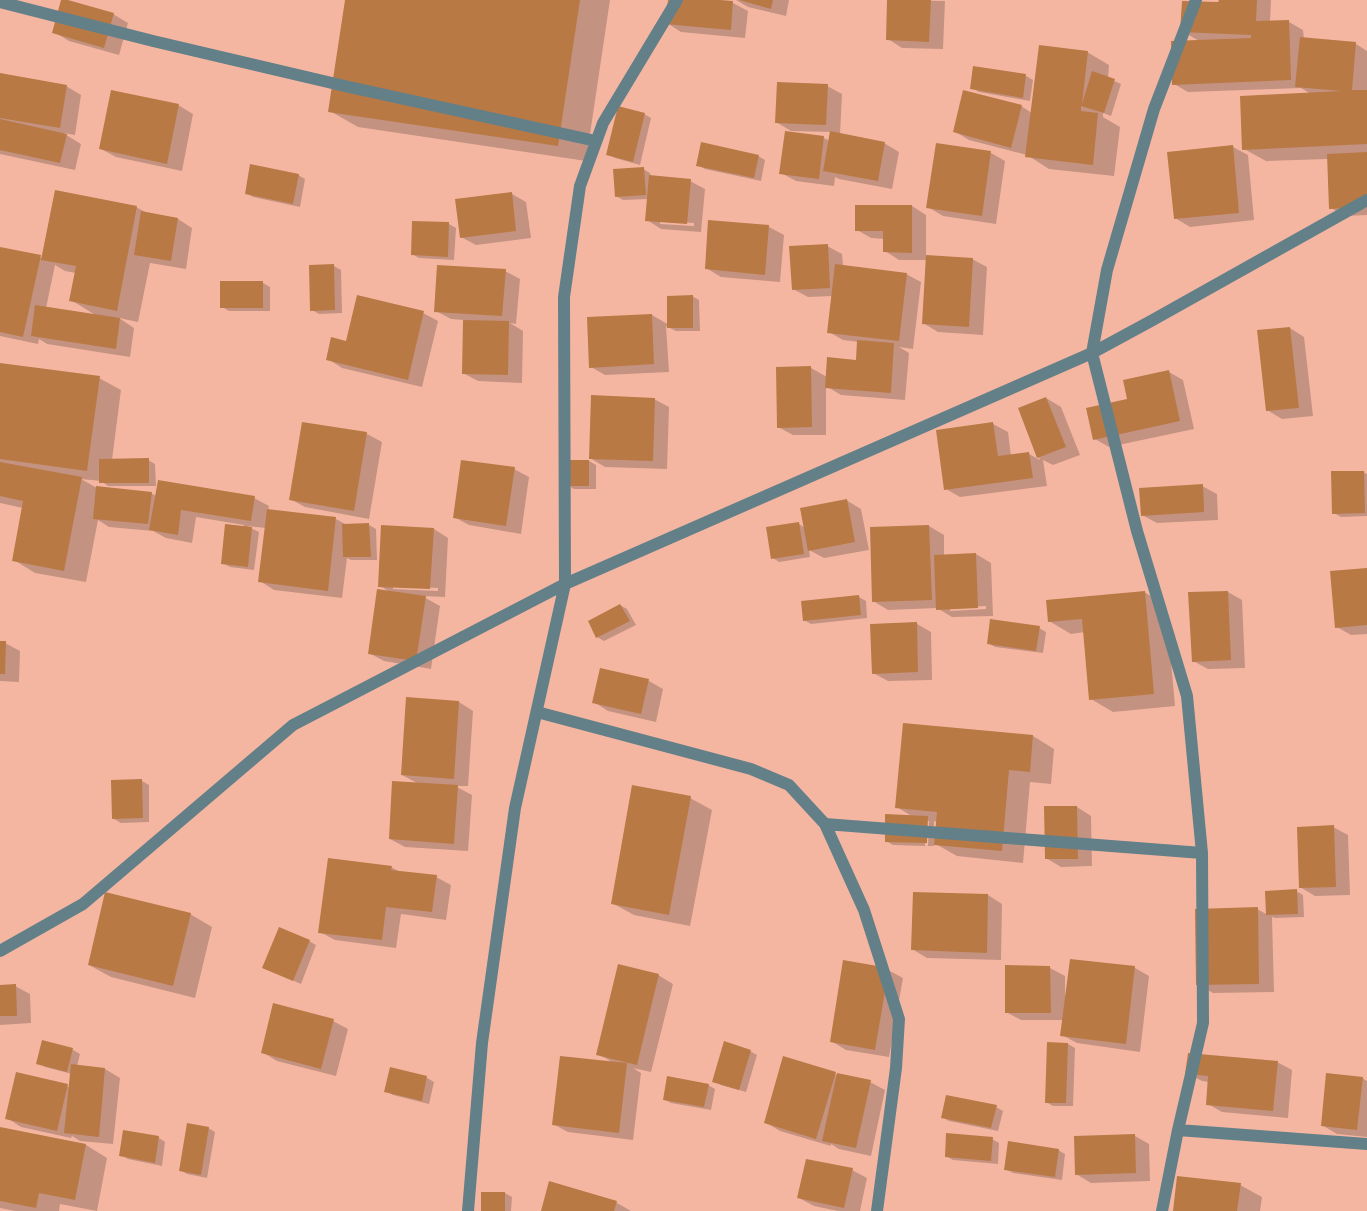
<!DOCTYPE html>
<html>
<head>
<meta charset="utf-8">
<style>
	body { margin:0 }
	canvas { display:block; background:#f5b6a1 }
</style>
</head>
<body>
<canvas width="1367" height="1211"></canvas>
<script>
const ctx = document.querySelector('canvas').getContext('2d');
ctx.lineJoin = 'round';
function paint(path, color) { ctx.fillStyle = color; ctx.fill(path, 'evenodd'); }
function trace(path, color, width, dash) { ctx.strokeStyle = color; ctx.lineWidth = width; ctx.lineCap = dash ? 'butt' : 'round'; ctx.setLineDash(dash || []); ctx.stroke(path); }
paint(new Path2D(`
	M63 0 113 14 128 23 119 55 69 41 54 32Z
	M346 0H610L586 161 358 127 330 111Z
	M669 0H704L733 3 748 11 745 38 681 32 667 23Z
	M736 0H789L786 16 748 7Z
	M889 0 945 1 943 49 902 48 888 39Z
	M1220 0H1271L1270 22H1289L1303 30 1304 39 1356 44 1367 51V215L1345 216 1331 208 1328 159 1266 161 1244 149 1311 94 1301 88 1188 92 1174 84 1199 41 1182 31 1220 3Z
	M1087 52 1109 65 1108 78 1121 84 1111 116 1103 113V117L1120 127 1114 176 1049 169 1027 155 969 140 954 131 1021 106 1032 113Z
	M975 68 1026 76 1033 80 1030 101 979 92 972 88Z
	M0 75 66 86 81 95 75 135 63 133 81 144 75 170 0 154Z
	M827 86 842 94 840 135 884 143 899 152 892 189 839 179 835 177 834 186 796 181 781 173 786 133 824 138 830 141 832 132 791 131 776 122Z
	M178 105 193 114 182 171 116 157 101 149Z
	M644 114 651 118 640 165 615 158 608 154Z
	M1233 147 1248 155 1254 220 1190 227 1175 218Z
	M991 153 1005 161 996 224 943 216 928 207Z
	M758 156 765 160 761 181 705 169 698 165Z
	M643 169 650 173 651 177 690 181 705 189 701 232 661 229 647 220 648 199 623 200 616 196ZM660 221 694 223V226L660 224Z
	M298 175 305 179 300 207 253 197 246 193Z
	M512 194 526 202 531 238 476 245 461 237Z
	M912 206 926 215V256L972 259 987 267 983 335 938 332 923 323 927 260H899L885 251V239L871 238 857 230Z
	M136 207 149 214 178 219 192 228 186 269 150 263 138 322 119 318 134 328 130 357 47 344 39 339 38 344 0 336V248L40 257 43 259ZM55 265 65 271 76 273 71 300 97 316 46 308Z
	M710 221 769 227 784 235 780 282 721 277 706 268Z
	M449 224 456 228 454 260 419 258 412 254Z
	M827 246 842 254 843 266 906 274 921 282 913 349 899 347 909 353 905 400 841 395 826 386V435H793L778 427V368H811L827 377 857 361 859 342 843 340 829 332 833 296 808 297 793 289Z
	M334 266 341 270 342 313 319 314 312 310Z
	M505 271 520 279 516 324 510 323 523 331 522 383 478 381 463 373 464 320 451 319 436 311Z
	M263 283 270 287V311H229L222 307Z
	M692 296 699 300 700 331H676L666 326 669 372 605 375 591 367 652 315 669 325Z
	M423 313 438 321 422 387 342 368 328 359 347 342Z
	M1290 328 1304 337 1313 416 1282 419 1267 410Z
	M0 364 99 378 121 390 112 460H148L155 464 156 486H108L101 481 81 479 97 488 151 493 156 496 254 498 269 506 268 510 336 519 347 525H369L376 529 377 560H351L347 558 342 598 274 590 260 581 266 528 247 526 259 532 254 570 230 567 223 563 244 525 196 517 192 543 166 538 153 531 109 527 98 520 86 582 35 573 14 560 23 508 0 503Z
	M1169 372 1183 380 1194 429 1109 447 1095 439 1129 401Z
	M1046 398 1061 407 1080 455 1053 465 1043 460 1047 486 960 497 946 489 993 424 1008 432 1011 456 1029 454 1040 460 1020 409Z
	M654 399 669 407 667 469 605 467 590 458Z
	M303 423 367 434 382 442 369 519 305 507 290 499Z
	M589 461 596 465V489H574L567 485Z
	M514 469 529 477 521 534 469 525 454 517Z
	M1363 472 1367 474V516L1341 517 1334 513Z
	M1202 486 1217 494 1218 520 1157 523 1142 515Z
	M846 500 861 509 869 550 824 558 809 550 810 557 779 562 773 558 799 524 805 528Z
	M929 526 944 535V556L976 554 991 563 993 616 952 617 937 608 888 610 873 601ZM986 606V609L950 611V608Z
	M434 529 448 538 445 597 422 596 440 606 431 669 384 661 369 653 390 592 380 586ZM393 586 438 588V591L393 589Z
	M1367 569V634L1351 635 1337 627Z
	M1144 592 1166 605 1175 706 1113 712 1091 699 1085 632 1071 634 1049 621Z
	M1228 592 1242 600 1245 668 1208 669 1193 661Z
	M859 597 866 601 867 618 811 624 804 620Z
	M620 605 627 609 636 625 604 641 597 637 590 622Z
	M917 624 931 632 932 680 888 681 873 673Z
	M1039 628 1046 632 1043 653 995 647 988 643Z
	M0 642 5 643 20 651 19 682 0 681Z
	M601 670 649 681 663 689 656 722 608 711 594 702Z
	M459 702 473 711 468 786H455L472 795 468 851 405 847 390 839 419 784 402 775Z
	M1033 736 1054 749 1051 784 1030 782 1023 863 957 856 934 843V846H928L929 821H926L925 846 893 845 886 841 913 817 897 807ZM934 821 937 822 934 833Z
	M142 781 149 785V822L121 823 114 819Z
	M690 798 712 810 690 926 634 915 612 903Z
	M1077 807 1091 816 1092 866 1061 867 1046 858Z
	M1333 827 1348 835 1350 895 1315 896 1300 887Z
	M391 867 400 872 436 877 451 885 446 920 401 914 396 948 335 940 320 932Z
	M1296 891 1303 895 1304 917 1275 918 1272 917 1274 992 1213 993 1198 984 1257 909 1268 915Z
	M988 895 1002 904 1001 960 927 958 912 949Z
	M190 914 212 927 195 998 111 977 89 965Z
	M309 941 316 945 301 984 271 971Z
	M1007 967 1050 968 1065 976V995L1135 968 1149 976 1140 1052 1077 1043 1062 1035 1064 1020H1021L1006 1012Z
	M888 970 903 978 889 1057 846 1050 831 1041Z
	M658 975 673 984 651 1072 633 1068 641 1073 633 1140 568 1132 553 1124 614 1063 598 1054Z
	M15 986 30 994 31 1023 0 1025V987Z
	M333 1021 348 1029 336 1076 277 1061 262 1052Z
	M43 1042 73 1050 80 1054 77 1066 105 1069 120 1078 113 1144 80 1141 72 1136 71 1138 21 1127 7 1118 67 1086 70 1088 72 1074 45 1067 38 1063Z
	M1068 1044 1075 1048 1073 1106H1053L1046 1102Z
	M750 1051 757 1055 746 1092 721 1085 714 1081Z
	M784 1058 838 1075 870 1082 885 1090 871 1156 839 1149 831 1144V1146L780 1131 765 1122Z
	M1277 1062 1292 1070 1288 1118 1222 1112 1208 1104 1209 1082 1202 1081 1187 1073Z
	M391 1069 427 1078 434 1082 429 1104 393 1095 386 1091Z
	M1362 1078 1367 1081V1137L1337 1134 1322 1125Z
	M708 1085 715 1089 711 1110 671 1103 664 1099Z
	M996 1107 1003 1111 998 1131 949 1121 942 1117Z
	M0 1128 86 1145 107 1158 97 1211 60 1204 59 1211H15L0 1208Z
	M208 1128 215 1132 207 1178 187 1174 180 1170Z
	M1135 1136 1149 1144 1150 1181 1091 1183 1076 1174Z
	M159 1138 165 1142 162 1166 128 1159 121 1155Z
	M992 1139 999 1143 998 1164 953 1160 946 1156Z
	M1058 1150 1065 1154 1062 1180 1013 1173 1006 1169Z
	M852 1170 867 1178 860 1211H838L814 1206 799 1198Z
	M1240 1185 1262 1197 1260 1211H1174Z
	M505 1193 512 1197 511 1211H482Z
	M617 1203 631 1211H542Z`), '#0003');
paint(new Path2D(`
	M61 0H68L114 13 104 48 52 33Z
	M345 0H580L558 146 328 112Z
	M668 0H720L733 1 731 30 665 24Z
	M739 0H773L771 9Z
	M887 0H931L929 42 886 40Z
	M1219 0H1257L1256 21 1289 20 1291 80 1172 85 1171 41 1251 38V35L1180 32 1182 1 1218 2Z
	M1300 37 1356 42 1352 90H1367V144L1242 150 1240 96 1341 91 1295 87Z
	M1039 45 1088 51 1082 104 1092 71 1115 79 1104 113 1081 106V111L1098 113 1093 165 1025 157Z
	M973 66 1026 74 1023 98 970 89Z
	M0 73 67 85 60 128 0 118Z
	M777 82 828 84 826 125 775 123Z
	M111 90 179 104 167 164 99 149Z
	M963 90 1022 105 1011 148 953 132Z
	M618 106 645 113 633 162 606 155Z
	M0 119 67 134 60 163 0 150Z
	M785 131 824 136 819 179 779 174Z
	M830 131 885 142 878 181 823 171Z
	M701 142 759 155 754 178 696 166Z
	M936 143 991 151 982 216 926 208Z
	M1233 145 1239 213 1174 219 1167 152Z
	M1367 152V207L1329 209 1327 154Z
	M250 164 299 174 293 204 245 194Z
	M644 167 646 195 615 197 613 169Z
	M649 175 691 179 687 224 645 221Z
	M55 190 137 206 117 311 69 301 76 266 41 260Z
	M512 192 516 231 460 238 455 199Z
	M855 205H912V253L883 252V231H855Z
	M141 211 178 218 171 261 134 255Z
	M708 220 769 225 765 275 705 269Z
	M412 221 449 222 448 257 411 255Z
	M828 244 830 288 792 290 789 246Z
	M0 247 41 255 23 337 0 332Z
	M926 255 973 258 969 327 922 324Z
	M334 264 335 310 310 311 309 265Z
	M835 264 907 273 899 341 827 333Z
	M437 265 506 269 502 316 434 312Z
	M220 281H263V308H220Z
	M357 295 424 311 408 380 326 360 331 337 346 341Z
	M693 295V328H667V296Z
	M35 305 120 318 116 349 31 336Z
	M652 314 654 364 589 368 587 317Z
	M463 320 509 321 508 375 462 374Z
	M1290 327 1299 408 1266 411 1257 330Z
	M857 340 894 343 891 393 825 388 827 357 856 360Z
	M0 363 100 376 87 471 0 459Z
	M811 366 812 427 777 428 776 367Z
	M1169 370 1180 421 1093 440 1086 408 1127 399 1123 380Z
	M591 395 655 398 653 461 589 459Z
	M1046 397 1066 447 1037 458 1018 408Z
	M302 422 367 432 354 511 289 500Z
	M993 422 998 456 1029 452 1033 478 944 490 936 430Z
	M149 458V483H99V459Z
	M461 460 515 467 506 526 453 518Z
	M566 460H589V486H566Z
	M0 462 82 477 64 571 12 561 23 501 0 496Z
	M1331 471H1364L1365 513 1332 514Z
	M158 480 255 496 251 521 181 510 178 535 149 530Z
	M1203 484 1204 512 1141 516 1139 488Z
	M96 486 152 492 148 524 93 519Z
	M847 499 855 542 808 551 800 508Z
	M267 509 336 517 328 591 258 582Z
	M799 522 804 554 771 559 766 527Z
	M369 523 371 557H343L342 524Z
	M225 524 252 527 248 567 221 564Z
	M381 525 434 528 430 589 378 587Z
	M929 525 932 600 872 602 870 527Z
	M976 553 978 608 936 610 934 555Z
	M1367 568V625L1335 628 1330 571Z
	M377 589 426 596 416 661 368 654Z
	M1145 591 1154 694 1089 700 1082 619 1048 622 1046 600Z
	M1228 591 1231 660 1192 662 1188 592Z
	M859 595 861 615 803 621 801 601Z
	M620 604 630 621 596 638 588 621Z
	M990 619 1040 626 1036 651 987 644Z
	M917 622 918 672 872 674 870 624Z
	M0 641H6L5 674H0Z
	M600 668 649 679 641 714 592 703Z
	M406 697 459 701 454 779 401 775Z
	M903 723 1033 735 1030 772 1009 770 1002 851 934 845 937 812 895 808Z
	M142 779 143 818 112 819 111 780Z
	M392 781 458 785 454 844 389 839Z
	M632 785 691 796 669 915 611 904Z
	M1044 806H1077L1078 859H1045Z
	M885 814 928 816 927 843 885 842Z
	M1334 825 1336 887 1299 888 1297 827Z
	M328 858 392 866 391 870 437 875 432 912 386 907 382 940 318 933Z
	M1297 889 1298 914 1266 915 1265 891Z
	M105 892 191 913 173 986 88 965Z
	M913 892 988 894 987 953 911 950Z
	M1258 907 1259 984 1196 985 1195 909Z
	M279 927 310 940 293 981 262 968Z
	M1070 959 1135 966 1126 1044 1060 1036Z
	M843 960 889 968 875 1050 830 1042Z
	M618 964 659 974 637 1065 596 1055Z
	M1005 965 1050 966 1051 1013H1005Z
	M16 984 17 1016H0V985Z
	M273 1003 334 1019 321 1069 261 1053Z
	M42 1040 73 1048 67 1072 36 1064Z
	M724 1041 751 1050 739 1090 712 1082Z
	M1047 1042 1068 1043 1066 1103H1045Z
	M1188 1053 1278 1061 1273 1111 1206 1105 1208 1076 1185 1074Z
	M560 1056 627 1063 619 1133 552 1125Z
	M783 1056 836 1072 816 1139 764 1123Z
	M71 1064 105 1068 99 1137 64 1133Z
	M390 1067 427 1076 422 1101 384 1092Z
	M16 1072 68 1084 57 1131 5 1119Z
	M837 1073 871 1080 856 1148 822 1141Z
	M1326 1073 1363 1077 1357 1130 1321 1126Z
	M667 1076 709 1084 704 1107 663 1100Z
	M946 1095 997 1105 991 1128 941 1118Z
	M187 1123 209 1127 201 1175 179 1171Z
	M0 1127 86 1144 75 1200 39 1193 36 1208 0 1201Z
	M123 1130 159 1136 155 1163 119 1156Z
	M946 1133 993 1137 991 1161 945 1157Z
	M1135 1134 1136 1173 1075 1175 1074 1136Z
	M1008 1141 1059 1149 1055 1177 1004 1170Z
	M806 1159 853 1168 844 1208 797 1198Z
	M1177 1176 1241 1183 1237 1211H1173Z
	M549 1181 617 1201 614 1211H541Z
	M481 1192H505V1211H481Z`), '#b87945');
trace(new Path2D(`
	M0 2 153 41 349 87 596 141
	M537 712 751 769 789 785 825 824 864 910 899 1019 896 1068 877 1211
	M825 824 1202 853
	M0 951 83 904 293 725 565 584 1092 353 1151 321 1367 200
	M1178 1130 1367 1144
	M468 1211 482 1043 515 808 565 584 564 297 580 186 603 123 677 0
	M1162 1211 1178 1130 1203 1023 1202 853 1187 696 1137 531 1092 353 1107 270 1154 109 1196 0`), '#638089', 12);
</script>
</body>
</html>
